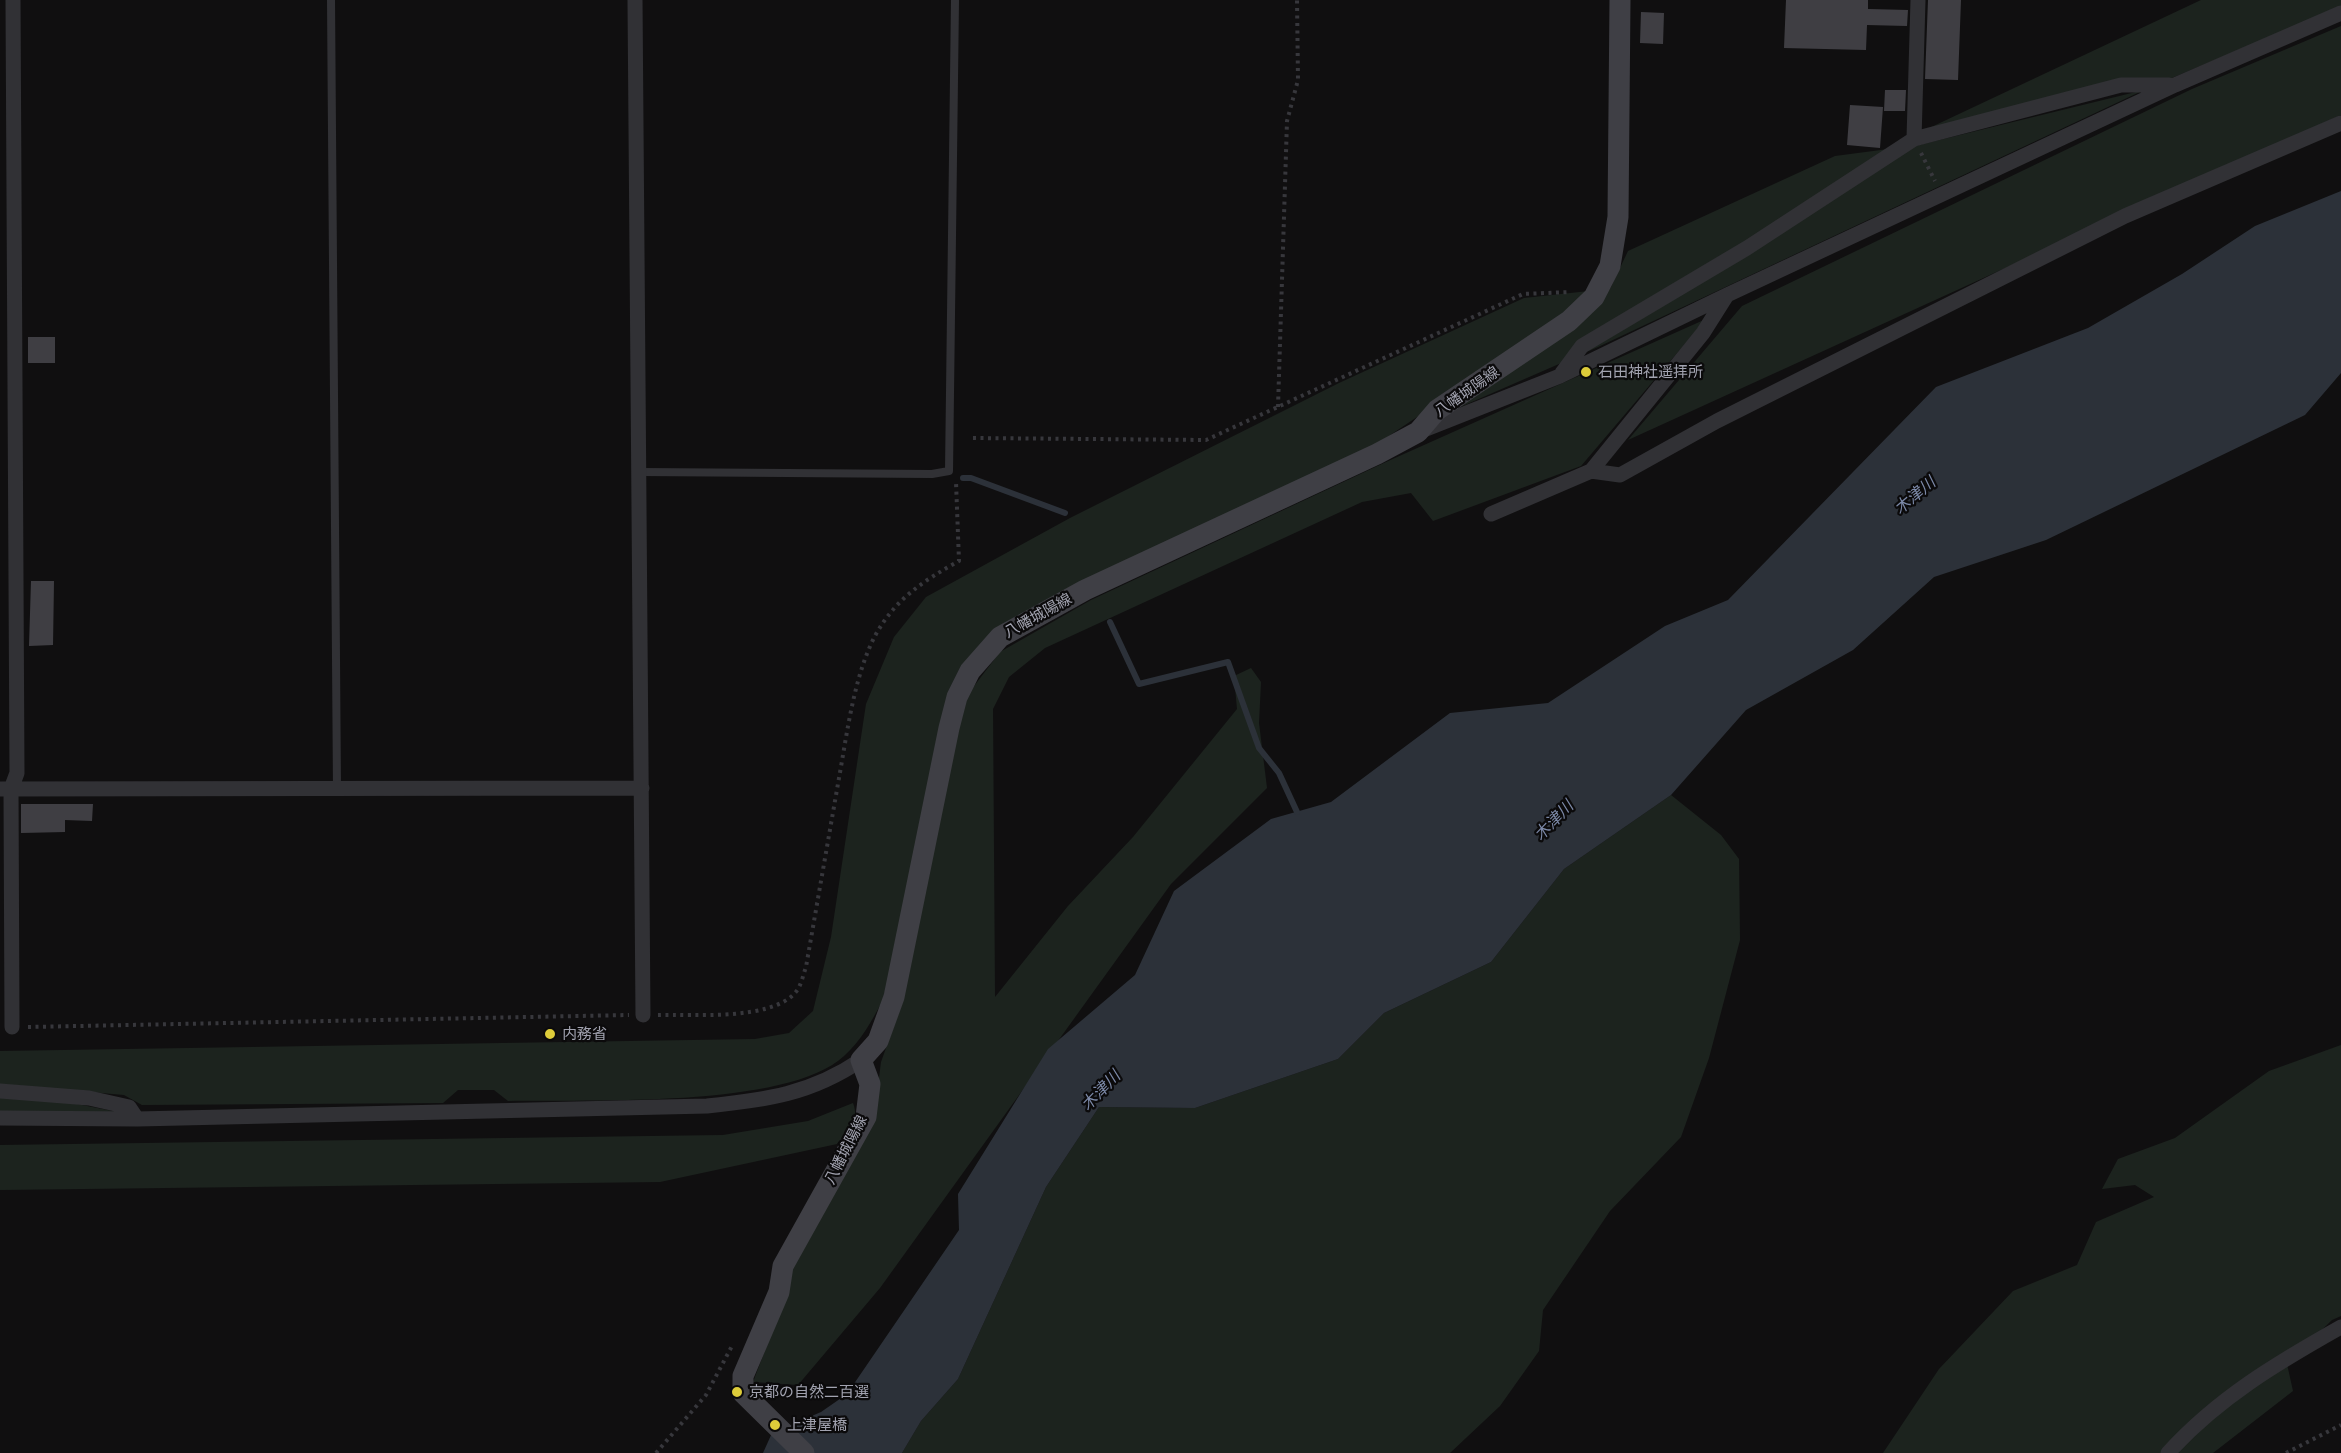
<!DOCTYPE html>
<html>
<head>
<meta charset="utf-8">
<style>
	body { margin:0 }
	canvas { display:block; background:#100f10 }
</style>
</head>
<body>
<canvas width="2341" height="1453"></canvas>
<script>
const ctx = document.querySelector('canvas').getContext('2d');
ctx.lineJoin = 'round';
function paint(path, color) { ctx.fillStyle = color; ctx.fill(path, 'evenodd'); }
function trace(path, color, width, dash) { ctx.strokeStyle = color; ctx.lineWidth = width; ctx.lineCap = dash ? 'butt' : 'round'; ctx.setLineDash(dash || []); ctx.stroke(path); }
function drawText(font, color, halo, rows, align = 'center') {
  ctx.font = font + ' Quicksand,"Noto Sans JP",sans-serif'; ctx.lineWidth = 4.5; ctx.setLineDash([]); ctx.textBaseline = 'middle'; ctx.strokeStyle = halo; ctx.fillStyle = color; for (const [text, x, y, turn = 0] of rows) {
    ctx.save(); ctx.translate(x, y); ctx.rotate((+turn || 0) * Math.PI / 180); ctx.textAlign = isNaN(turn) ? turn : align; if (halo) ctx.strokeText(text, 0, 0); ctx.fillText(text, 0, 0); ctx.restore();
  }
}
paint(new Path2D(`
	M2201 0H2341V7L2167 80 1925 130Z
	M2341 26V115L1628 440 1742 306 2192 89Z
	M2144 90 1598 347 1458 408 1580 324 1611 287 1628 251 1835 156 1919 145Z
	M1589 291 1543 332 1371 448 1086 582 958 678 883 1000C872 1020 862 1040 844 1056 787 1109 587 1099 508 1101L494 1090H458L443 1103 142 1105 124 1095 0 1084V1051L755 1039 789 1033 813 1011 831 937 866 704 894 637 926 597 1070 518 1339 383 1524 298Z
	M1706 319 1581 466 1433 521 1411 493 1362 502 1045 648 1009 677 993 709 995 997 1068 906 1133 837 1237 709 1234 676 1251 668 1261 682 1259 723 1267 788 1171 884 880 1288 798 1385 753 1382 787 1293 789 1265 875 1110 881 1062 903 1001 951 755 968 694 1000 652 1091 600 1386 462Z
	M1671 795 1721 835 1739 859 1740 940 1709 1058 1681 1137 1610 1211 1543 1310 1539 1351 1500 1406 1450 1453H902L921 1421 958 1379 1046 1187 1099 1107 1195 1108 1338 1059 1384 1013 1491 962 1564 869Z
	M2341 1045V1316L2332 1320 2287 1364 2293 1391 2213 1453H1883L1939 1369 2013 1291 2077 1265 2096 1222 2154 1197 2135 1185 2102 1189 2118 1159 2175 1138 2269 1071Z
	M0 1095 46 1098 118 1112H0Z
	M853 1103C860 1121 848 1131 837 1144L660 1182 0 1190V1145L723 1135 808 1121Z`), '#1c231e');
paint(new Path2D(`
	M2341 191V373L2305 415 2046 540 1934 577 1853 650 1746 710 1671 795 1564 869 1491 962 1384 1013 1338 1059 1195 1108 1099 1107 1046 1187 958 1379 921 1421 902 1453H763L772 1433 821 1412 847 1394 959 1230 958 1194 1048 1049 1135 975 1174 891 1271 819 1331 802 1450 713 1548 703 1665 626 1728 600 1936 387 2088 328 2182 274 2255 226Z`), '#2c3139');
trace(new Path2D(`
	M963 478H971L1065 513
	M1110 622 1139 684 1228 662 1259 748 1279 773 1297 812`), '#2c3139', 6);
paint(new Path2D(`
	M1786 0H1868V9L1908 10 1907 26 1867 25 1866 50 1784 48Z
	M1928 0H1961L1958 80 1925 79Z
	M1641 12 1664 13 1663 44 1640 43Z
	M1885 90H1906L1905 111H1884Z
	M1850 105 1883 107 1880 148 1847 145Z
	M28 337H55V363H28Z
	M31 581H54L53 645 29 646Z
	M21 804H93L92 821 65 820V832L21 833Z`), '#3f3e43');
trace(new Path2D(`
	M1921 153 1935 181
	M1278 407 1287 121 1298 80 1297 0
	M973 438 1206 440 1523 294 1570 292
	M658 1015C694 1014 769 1021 795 993 801 987 803 975 806 967 817 904 828 841 839 778 847 734 854 676 875 636 895 599 923 581 959 561L956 482
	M28 1027 629 1015
	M656 1453 706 1395 733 1344
	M2286 1453 2341 1425`), '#37373c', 4, [3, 4.5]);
trace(new Path2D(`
	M331 0 337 789
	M640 472 932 474 949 471 955 0`), '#313135', 8);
trace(new Path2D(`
	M635 0 643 1015
	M1914 139 1918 0
	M1562 373 1582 346 1747 248 1914 139 2121 85H2169
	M1421 431 1560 376 1727 295 2175 85 2341 13
	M1591 471 1703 333 1727 295
	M1491 514 1591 471 1620 475 1717 421 2125 216 2341 123
	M0 789 642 788
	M12 1027 11 789 17 773 13 0
	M0 1091 89 1098 129 1107 137 1119
	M0 1118 137 1119 707 1106C766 1100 811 1094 861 1060
	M2168 1453C2218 1398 2277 1363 2341 1327`), '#313135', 15);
trace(new Path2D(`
	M804 1453 743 1393V1376L779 1292 783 1266 866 1117 870 1084 861 1060 878 1041 894 997 949 728 957 697 970 671 1000 637 1085 590 1377 454 1418 432 1437 410 1569 321 1594 297 1610 266 1618 217 1620 0`), '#3f3f45', 21);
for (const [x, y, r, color] of [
	[1586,372,6,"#ddcc3a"],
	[550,1034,6,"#ddcc3a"],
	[737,1392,6,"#ddcc3a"],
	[775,1425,6,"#ddcc3a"]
]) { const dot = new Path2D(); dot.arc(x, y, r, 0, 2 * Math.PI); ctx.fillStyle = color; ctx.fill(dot); trace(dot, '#0b0a0b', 2); }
drawText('15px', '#a2a3b0', '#0b0a0b', [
	["石田神社遥拝所",1598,372],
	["内務省",562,1034],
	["京都の自然二百選",749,1392],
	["上津屋橋",787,1425]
], 'left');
drawText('15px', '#a2a3b0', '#0b0a0b', [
	["八幡城陽線",1467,392,-35],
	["八幡城陽線",1038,616,-29],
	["八幡城陽線",846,1150,-63]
]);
drawText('italic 16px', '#7c89a8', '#0b0a0b', [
	["木津川",1915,496,-40],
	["木津川",1554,821,-46],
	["木津川",1101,1091,-46]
]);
</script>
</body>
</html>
